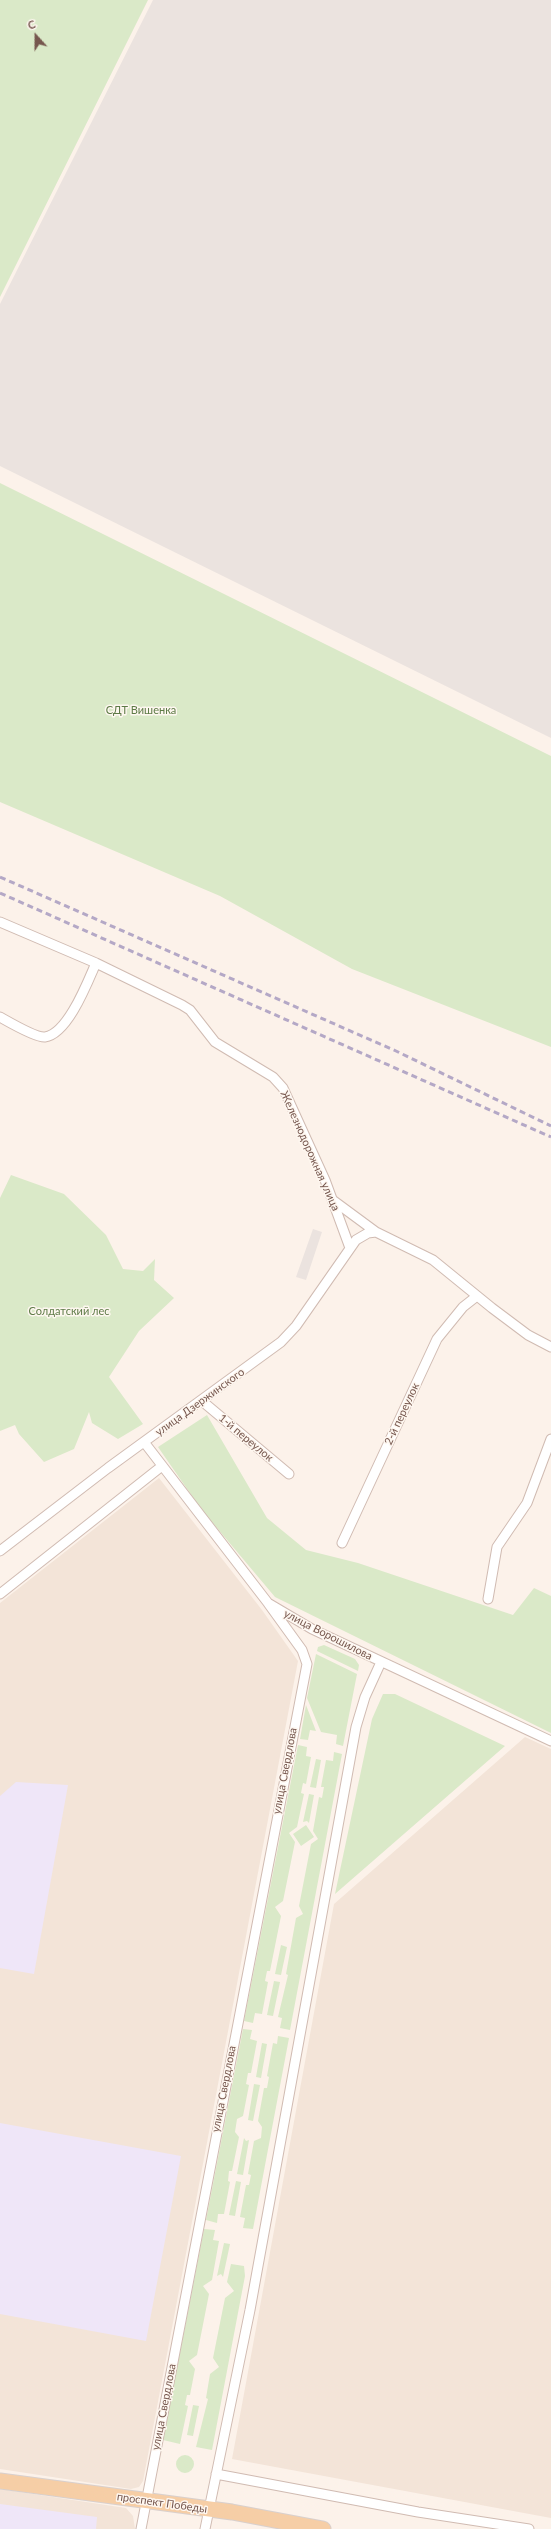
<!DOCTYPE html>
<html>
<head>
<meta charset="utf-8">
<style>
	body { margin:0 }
	#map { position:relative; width:551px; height:2529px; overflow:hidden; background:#fcf2ea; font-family:Lato,sans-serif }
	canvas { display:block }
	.north { position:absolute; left:16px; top:16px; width:40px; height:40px; -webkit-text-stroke:3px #fef7f0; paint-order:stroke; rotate:339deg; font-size:11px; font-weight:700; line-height:16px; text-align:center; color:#76574e }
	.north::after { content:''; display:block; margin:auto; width:14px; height:18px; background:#76574e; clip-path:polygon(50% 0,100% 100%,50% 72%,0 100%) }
</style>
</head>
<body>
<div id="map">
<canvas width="551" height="2529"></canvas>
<div class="north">С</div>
</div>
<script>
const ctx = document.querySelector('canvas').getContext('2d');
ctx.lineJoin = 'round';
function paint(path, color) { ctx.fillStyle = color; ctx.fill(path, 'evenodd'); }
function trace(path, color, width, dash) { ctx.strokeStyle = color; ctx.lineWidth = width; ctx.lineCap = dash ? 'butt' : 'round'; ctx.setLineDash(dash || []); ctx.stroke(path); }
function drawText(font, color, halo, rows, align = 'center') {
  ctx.font = font + ' Lato,sans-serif'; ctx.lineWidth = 3; ctx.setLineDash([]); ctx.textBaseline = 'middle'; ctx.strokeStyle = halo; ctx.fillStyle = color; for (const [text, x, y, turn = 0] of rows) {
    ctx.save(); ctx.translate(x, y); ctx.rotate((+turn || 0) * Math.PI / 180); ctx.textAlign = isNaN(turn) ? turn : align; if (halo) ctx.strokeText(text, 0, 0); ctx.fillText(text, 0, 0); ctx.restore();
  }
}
paint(new Path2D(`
	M159 1478 262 1610 298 1661 143 2481 139 2487 131 2489 0 2469V1603Z
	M525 1737 551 1749V2518L232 2459 334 1904Z
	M0 2489 126 2508 133 2516 135 2529H0Z`), '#f3e4d8');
paint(new Path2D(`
	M153 0H551V738L0 466V304Z
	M313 1229 322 1232 306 1280 296 1277Z`), '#ebe3df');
paint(new Path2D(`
	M16 1782 68 1785 34 1974 0 1968V1796Z
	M0 2123 181 2156 146 2341 0 2314Z
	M0 2504 97 2517 96 2529H0Z`), '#efe6f8');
paint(new Path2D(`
	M0 0H148L0 297Z
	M0 483 551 756V1047L352 969 220 896 0 802Z
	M11 1175 64 1194 106 1235 123 1269 143 1271 155 1259 154 1280 174 1298 139 1331 109 1377 143 1424 118 1439 92 1423 89 1412 74 1449 44 1462 19 1434 15 1425 0 1431V1198Z
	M207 1415 267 1518 306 1550 358 1563 513 1615 534 1588 551 1596V1733L275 1597 201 1509 158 1447Z
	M324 1645 355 1659 359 1665 358 1671 317 1651 318 1647Z
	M316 1654 357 1674 343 1746 336 1744 337 1735 321 1732 307 1698Z
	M383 1694H395L505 1746 335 1894 372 1719Z
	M306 1705 316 1731 310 1730 308 1740 300 1739Z
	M298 1745 307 1747 306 1756 311 1757 306 1784 303 1783 301 1793 304 1794 297 1827 289 1833 295 1842 283 1901 275 1907 281 1916 270 1971H267L265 1981 268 1982 262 2014 255 2013 253 2023 244 2021Z
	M334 1752 342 1754 290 2030 280 2028 282 2018 278 2017 288 1975 286 1974 296 1918 303 1914 299 1906 311 1844 318 1839 313 1831 319 1797 322 1798 324 1787H321L326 1760 333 1761Z
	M316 1759 321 1760 316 1788 310 1787Z
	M309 1794 314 1795 309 1823 307 1821 303 1822Z
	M306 1825 314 1837 301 1846 293 1834Z
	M281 1945 287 1947 281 1975 275 1974Z
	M274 1981 280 1982 273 2016 267 2015Z
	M243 2029 252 2030 250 2039 257 2041 251 2073H248L246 2084 249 2085 243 2116 237 2119 235 2132 239 2137 232 2171H229L228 2181 230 2182 224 2214H218L217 2223 206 2220Z
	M278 2036 289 2038 253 2229 243 2228 245 2218 240 2217 246 2185H249L251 2175 248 2174 254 2141 261 2138 262 2127 258 2121 264 2088H267L269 2077 267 2076 273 2043 277 2044Z
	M262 2043 267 2044 261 2078 256 2077Z
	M254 2084 260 2085 253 2121 248 2120Z
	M244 2138 246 2141 249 2140 243 2175 237 2174Z
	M236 2181 241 2182 235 2216 229 2215Z
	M204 2229 215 2230 213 2240 219 2241 212 2280 203 2286 209 2294 197 2355 189 2361 195 2369 190 2395H187L185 2405 188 2406 180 2444 163 2440Z
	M224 2243 230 2244 223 2277 221 2274 217 2276Z
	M231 2264 244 2266 245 2276 212 2450 196 2447 208 2399 206 2398 210 2374 219 2367 213 2358 225 2298 234 2291 227 2282Z
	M193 2405 199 2406 193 2436 187 2435Z
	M176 2464a9 9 0 1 1 18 0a9 9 0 1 1-18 0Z`), '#dae9c8');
const street = new Path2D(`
	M0 922 96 963 182 1005 190 1010 215 1042 273 1077 283 1088 325 1180 350 1248
	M0 1017C9 1022 36 1038 45 1037 68 1034 88 981 96 963
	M334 1201 376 1232 433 1260 492 1308 528 1335 551 1347
	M202 1401 289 1474
	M144 1442 268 1603 312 1629 551 1741
	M342 1543 437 1339 463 1307 477 1296
	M0 1551 108 1468 281 1342 296 1326 356 1240 368 1233 376 1232
	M0 1594 162 1466
	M488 1599 497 1547 527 1503 551 1439
	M216 2474 418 2512 529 2529
	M141 2529 307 1664 302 1650 268 1603
	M205 2529 250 2310 356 1727 365 1697 381 1662`);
const primary = new Path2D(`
	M0 2481 232 2512 323 2529`);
trace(street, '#d0bbb2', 11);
trace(primary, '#d9d0cd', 17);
trace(street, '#fff', 9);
trace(primary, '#f6cea6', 15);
trace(new Path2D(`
	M0 877 396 1051 551 1126
	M0 893 551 1137`), '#b4a8c6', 3, [6, 4]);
drawText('11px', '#5d7a46', '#fef7f0', [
	["СДТ Вишенка",141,710],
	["Солдатский лес",69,1311]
]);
drawText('11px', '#76574e', '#fef7f0', [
	["Железнодорожная улица",310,1151,66],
	["улица Дзержинского",200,1402,-36],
	["2-й переулок",402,1414,-65],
	["1-й переулок",246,1438,40],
	["улица Ворошилова",328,1635,27],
	["улица Свердлова",285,1771,-79],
	["улица Свердлова",224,2089,-79],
	["улица Свердлова",164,2407,-79],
	["проспект Победы",162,2503,8]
]);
</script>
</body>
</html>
